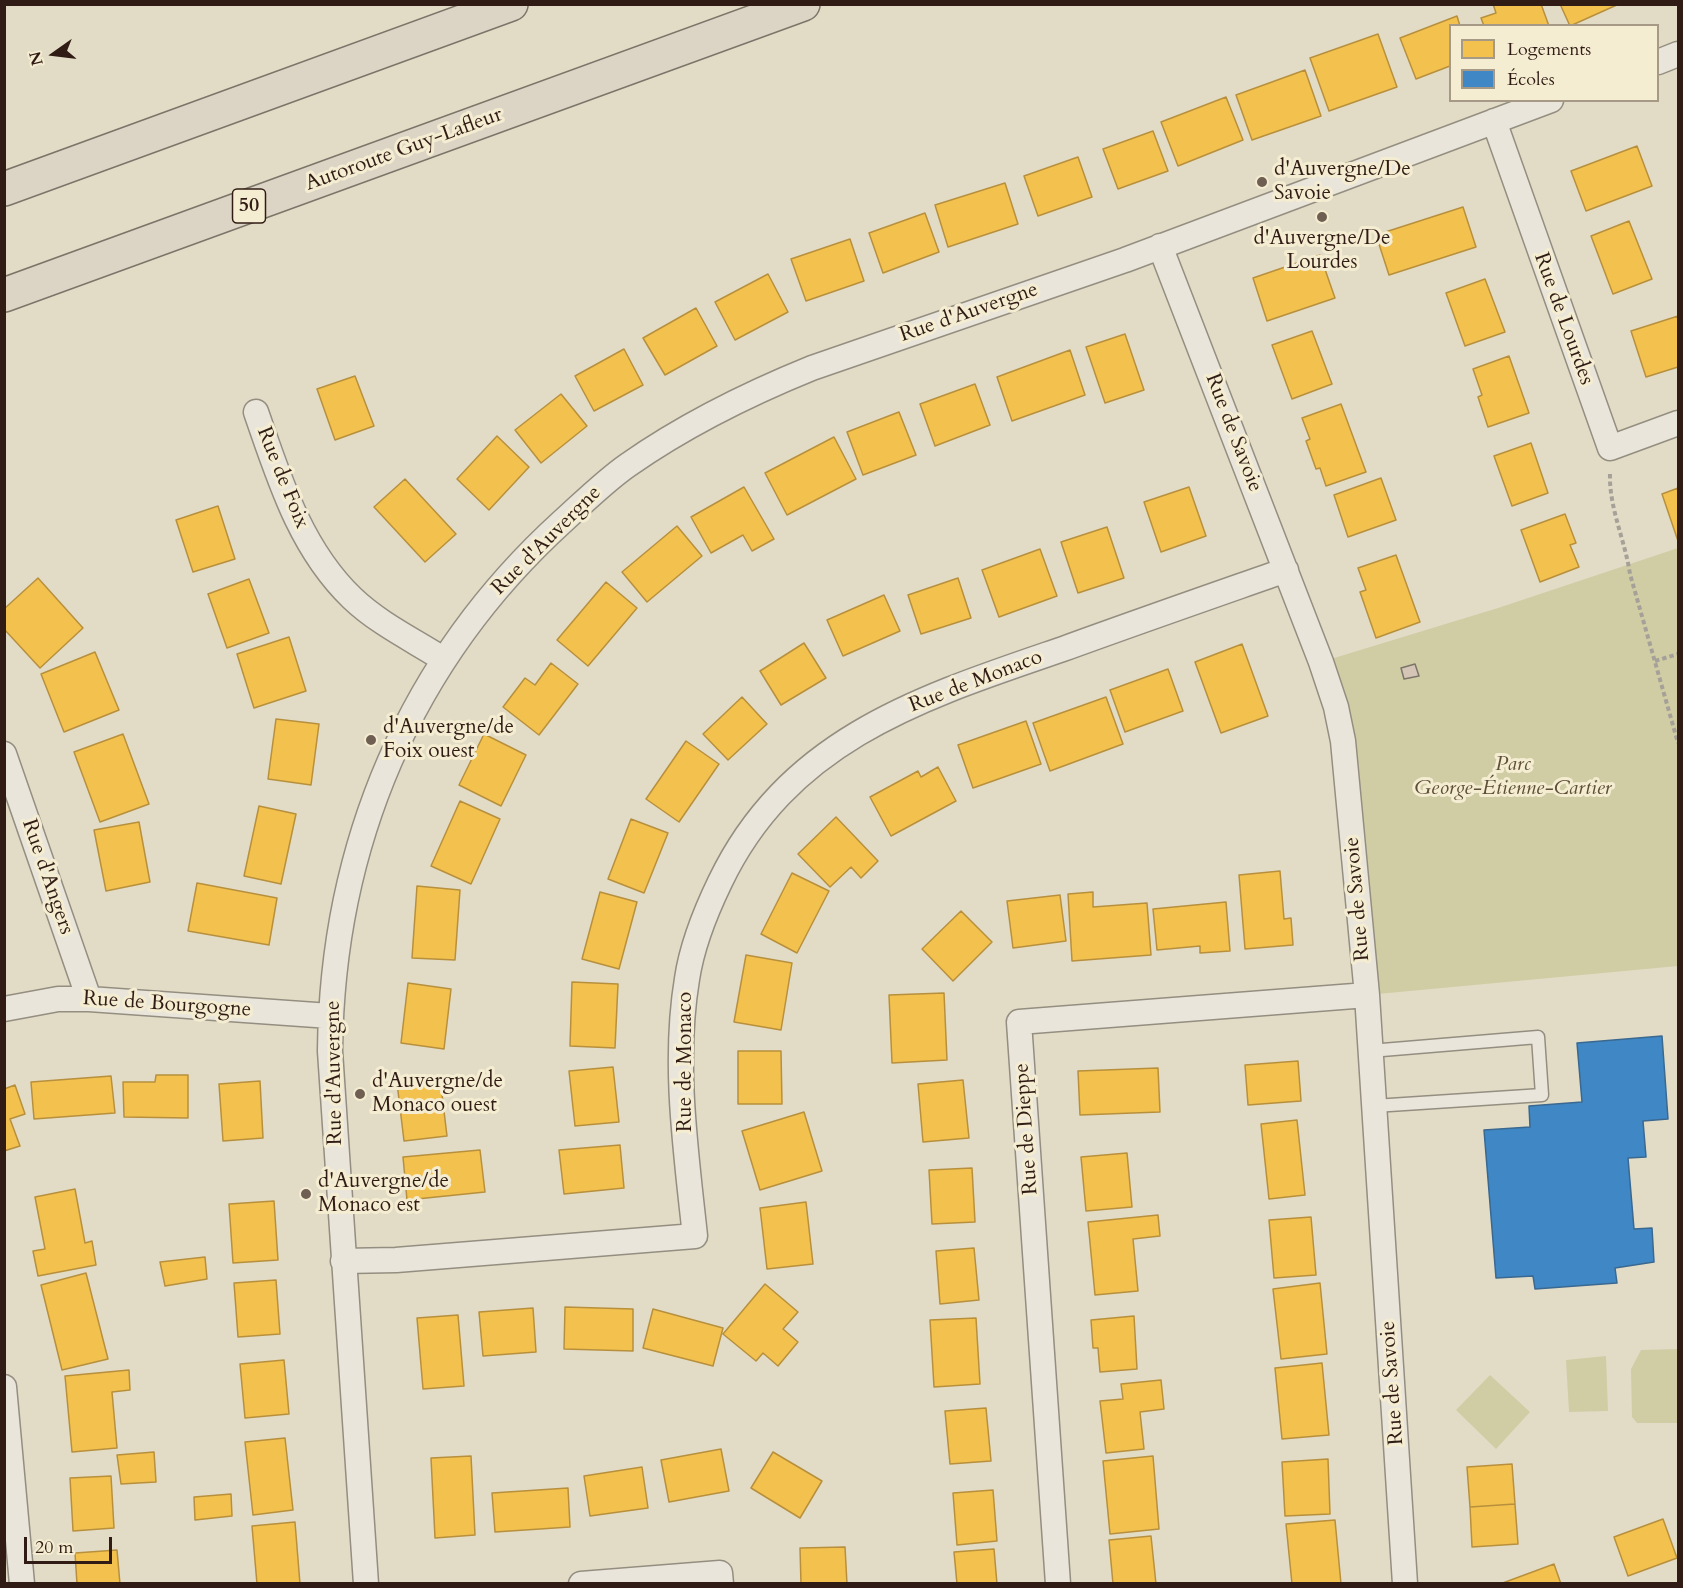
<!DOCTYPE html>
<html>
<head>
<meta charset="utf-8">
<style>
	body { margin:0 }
	#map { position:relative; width:1683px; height:1588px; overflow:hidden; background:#e2dcc6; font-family:Cardo,serif }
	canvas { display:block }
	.frame { position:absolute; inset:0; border:6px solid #301c14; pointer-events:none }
	.legend { position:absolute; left:1449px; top:24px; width:210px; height:78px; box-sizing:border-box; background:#f5edd2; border:2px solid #a69986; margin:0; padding:8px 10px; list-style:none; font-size:18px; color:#301c14 }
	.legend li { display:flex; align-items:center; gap:12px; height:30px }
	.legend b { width:30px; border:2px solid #a69986 }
	.north { position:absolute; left:24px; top:24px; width:60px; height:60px; -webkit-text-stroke:4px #f5edd2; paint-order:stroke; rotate:256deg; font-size:16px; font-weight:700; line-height:24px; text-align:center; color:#301c14 }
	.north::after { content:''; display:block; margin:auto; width:21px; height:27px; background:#301c14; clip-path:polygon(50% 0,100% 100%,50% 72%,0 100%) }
	.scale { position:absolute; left:24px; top:1537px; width:88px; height:27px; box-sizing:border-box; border:3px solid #301c14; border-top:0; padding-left:8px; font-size:18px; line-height:21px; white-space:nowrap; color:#301c14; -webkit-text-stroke:4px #f5edd2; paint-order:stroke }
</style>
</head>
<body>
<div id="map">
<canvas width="1683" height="1588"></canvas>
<div class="frame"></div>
<ul class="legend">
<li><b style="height:16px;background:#f2c14e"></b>Logements</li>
<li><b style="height:16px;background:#3f88c5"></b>Écoles</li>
</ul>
<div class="north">N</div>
<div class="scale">20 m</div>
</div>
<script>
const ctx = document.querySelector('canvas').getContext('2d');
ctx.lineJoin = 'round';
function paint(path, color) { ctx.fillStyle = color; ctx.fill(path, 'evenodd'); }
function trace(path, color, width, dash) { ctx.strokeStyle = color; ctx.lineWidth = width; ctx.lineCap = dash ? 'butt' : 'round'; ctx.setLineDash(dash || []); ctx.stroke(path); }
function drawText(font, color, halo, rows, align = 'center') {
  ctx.font = font + ' Cardo,serif'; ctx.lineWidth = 6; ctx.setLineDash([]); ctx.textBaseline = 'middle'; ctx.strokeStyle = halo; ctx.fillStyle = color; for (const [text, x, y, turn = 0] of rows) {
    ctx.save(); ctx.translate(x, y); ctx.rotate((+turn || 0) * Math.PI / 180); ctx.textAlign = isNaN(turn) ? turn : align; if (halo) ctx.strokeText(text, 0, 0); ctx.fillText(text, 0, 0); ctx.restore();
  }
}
paint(new Path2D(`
	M1678 548V966L1367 995 1321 662 1498 608Z
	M1678 1349V1423H1637L1632 1417 1631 1369 1641 1350Z
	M1606 1356 1608 1411 1569 1412 1566 1360Z
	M1490 1375 1530 1412 1496 1449 1456 1410Z`), '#d0cda5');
const homes = new Path2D(`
	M1493 4H1541L1549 26H1484L1481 18 1496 13Z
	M1560 4H1619L1570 26Z
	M1457 16 1460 26H1450V66L1416 79 1400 38Z
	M1378 34 1397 87 1329 111 1310 58Z
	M1305 70 1321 116 1252 140 1236 95Z
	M1226 97 1243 140 1178 166 1161 122Z
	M1153 131 1168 171 1118 189 1103 149Z
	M1637 146 1652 186 1586 211 1571 171Z
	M1078 157 1092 197 1038 216 1024 176Z
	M1005 183 1018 224 948 247 935 205Z
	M1463 207 1476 247 1389 275 1376 235Z
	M925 213 939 252 883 273 869 233Z
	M1629 221 1652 279 1613 294 1591 236Z
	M850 239 864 281 806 301 791 259Z
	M1320 255 1335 298 1267 321 1253 278Z
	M768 274 788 312 735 340 715 302Z
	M1485 279 1505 332 1465 346 1446 293Z
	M696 308 717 346 665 375 643 338Z
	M1678 316V367L1646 377 1631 331Z
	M1312 331 1332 384 1292 399 1272 345Z
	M1125 334 1144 390 1105 403 1086 347Z
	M624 349 643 385 594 411 575 376Z
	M1070 350 1085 395 1012 421 997 377Z
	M1509 356 1529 413 1488 427 1478 397 1482 395 1473 369Z
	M355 376 374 426 335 440 317 389Z
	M975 384 990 425 935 446 920 404Z
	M561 394 587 426 541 463 515 430Z
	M1341 404 1366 472 1326 486 1320 468 1316 469 1306 441 1310 439 1302 418Z
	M899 412 916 455 863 475 847 432Z
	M497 436 529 467 489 510 457 479Z
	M834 437 856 479 787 515 765 473Z
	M1531 443 1548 493 1512 506 1494 456Z
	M1381 478 1396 520 1348 537 1334 495Z
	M405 479 456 534 425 562 374 507Z
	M744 487 774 539 752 551 743 535 711 553 691 517Z
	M1189 487 1206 536 1161 552 1144 502Z
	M1678 488V541L1662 494Z
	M218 506 235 559 193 572 176 520Z
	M1565 514 1576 543 1570 545 1579 567 1540 582 1521 530Z
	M677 526 702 556 647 602 622 572Z
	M1107 527 1124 578 1078 593 1061 542Z
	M1040 549 1057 596 999 617 982 570Z
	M1396 555 1420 622 1376 638 1360 592 1366 590 1358 568Z
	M38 578 83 628 40 668 4 629V609Z
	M958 578 971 618 921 634 908 595Z
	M249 579 269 633 227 648 208 594Z
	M606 582 637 608 588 666 557 640Z
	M884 595 900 631 843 656 827 620Z
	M289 637 306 691 254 708 237 654Z
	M804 643 826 678 781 705 760 671Z
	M1242 644 1268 716 1221 733 1195 662Z
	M95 652 119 710 64 732 41 674Z
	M551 663 578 684 539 735 503 707 525 678 535 685Z
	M1168 669 1183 711 1125 732 1110 690Z
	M742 697 767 724 728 760 703 734Z
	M1106 697 1123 744 1050 771 1033 723Z
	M276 719 319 724 311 785 268 779Z
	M1026 721 1041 764 973 788 958 745Z
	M123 734 149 804 100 822 74 752Z
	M484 734 526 755 501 806 459 785Z
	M686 741 719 764 679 822 646 799Z
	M938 767 956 801 891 836 870 797 918 771 921 777Z
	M460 801 500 819 471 884 431 866Z
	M259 806 296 814 281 884 244 876Z
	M836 817 878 861 861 878 851 867 830 887 798 854Z
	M631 819 668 833 644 893 608 879Z
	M139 822 150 882 106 891 94 830Z
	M1280 871 1284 919 1291 918 1293 945 1245 949 1239 875Z
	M792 873 829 891 797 953 761 934Z
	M197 883 277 898 269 945 188 931Z
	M417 886 460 890 455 960 412 958Z
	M600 892 637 902 619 969 582 959Z
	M1093 892V907L1147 903 1151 955 1072 961 1068 894Z
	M1060 895 1066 941 1013 948 1007 901Z
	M1226 902 1230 951 1200 953V946L1157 950 1153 909Z
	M961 911 992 942 953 981 922 949Z
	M746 955 792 963 781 1030 734 1022Z
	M572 982 618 984 615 1048 570 1046Z
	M408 983 451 989 444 1049 401 1043Z
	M944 993 947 1060 892 1063 889 995Z
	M738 1051H781L782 1104H738Z
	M1298 1061 1301 1101 1248 1105 1245 1065Z
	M613 1067 619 1122 575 1126 569 1071Z
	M1158 1068 1160 1112 1080 1115 1078 1071Z
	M156 1075H188V1118L124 1117 123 1082H155Z
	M111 1076 115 1113 34 1119 31 1082Z
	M440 1078 447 1136 404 1141 397 1083Z
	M963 1080 969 1138 923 1142 918 1084Z
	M260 1081 263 1138 223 1141 219 1084Z
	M15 1085 25 1114 10 1119 20 1146 4 1151V1089Z
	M804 1112 822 1171 760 1190 742 1131Z
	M1297 1120 1305 1195 1269 1199 1261 1124Z
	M620 1145 624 1188 564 1194 559 1150Z
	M480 1150 485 1192 407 1200 403 1157Z
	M1127 1153 1132 1207 1086 1211 1081 1157Z
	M972 1168 975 1222 932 1224 929 1170Z
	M75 1189 85 1243 92 1241 96 1265 38 1276 33 1251 45 1249 35 1197Z
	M274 1201 278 1260 233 1263 229 1204Z
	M806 1202 813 1264 767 1269 760 1208Z
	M1158 1215 1160 1236 1133 1239 1138 1291 1095 1295 1088 1222Z
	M1311 1217 1316 1275 1274 1278 1269 1220Z
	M974 1248 979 1300 940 1304 936 1251Z
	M205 1257 207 1279 165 1286 160 1262Z
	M86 1273 108 1359 62 1370 41 1285Z
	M276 1280 280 1334 238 1337 234 1283Z
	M1320 1283 1327 1354 1281 1359 1273 1289Z
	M765 1284 798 1312 783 1329 798 1342 778 1366 763 1353 756 1361 723 1334Z
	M565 1307 633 1309V1351L564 1349Z
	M533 1308 536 1352 483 1356 479 1312Z
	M653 1309 723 1328 713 1366 643 1348Z
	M458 1315 464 1386 423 1389 417 1318Z
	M1134 1316 1137 1369 1100 1372 1098 1348H1093L1091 1320Z
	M976 1318 980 1384 934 1387 930 1320Z
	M284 1360 289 1414 245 1418 240 1364Z
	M1322 1363 1329 1435 1282 1439 1275 1368Z
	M129 1370 130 1390 112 1392 117 1448 72 1452 65 1376Z
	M1161 1380 1164 1409 1140 1412 1144 1449 1106 1453 1100 1401 1123 1399 1121 1384Z
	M986 1408 991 1461 950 1464 945 1411Z
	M285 1438 293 1510 253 1515 245 1442Z
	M721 1449 729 1491 669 1502 661 1460Z
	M154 1452 156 1482 121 1484 117 1455Z
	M773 1452 822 1481 800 1518 751 1488Z
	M471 1456 475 1535 435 1538 431 1458Z
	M1153 1456 1159 1529 1110 1534 1103 1461Z
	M1328 1459 1330 1514 1285 1516 1282 1462Z
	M1512 1464 1515 1504 1470 1507 1467 1467Z
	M642 1467 648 1508 590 1516 584 1476Z
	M111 1476 114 1528 73 1531 70 1478Z
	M568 1488 570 1527 495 1532 492 1493Z
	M993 1490 997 1541 957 1545 953 1493Z
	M231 1494 232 1516 195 1520 194 1497Z
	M1515 1504 1518 1544 1472 1547 1470 1507Z
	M1663 1519 1677 1558 1628 1576 1614 1537Z
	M1335 1520 1341 1584H1292L1286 1524Z
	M295 1522 300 1584H257L252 1526Z
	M1151 1536 1156 1584H1113L1109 1540Z
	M845 1547 847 1584H801L800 1548Z
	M994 1549 997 1584H957L954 1552Z
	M117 1550 120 1584H77L75 1553Z
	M1554 1564 1561 1584H1500Z`);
paint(homes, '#f2c14e');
trace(homes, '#b8903d', 1.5);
const schools = new Path2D(`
	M1662 1036 1668 1119 1643 1121 1646 1157 1628 1158 1634 1229 1652 1228 1654 1262 1615 1268 1617 1283 1535 1289 1533 1276 1496 1278 1484 1130 1530 1127 1529 1106 1582 1102 1577 1043Z`);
paint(schools, '#3f88c5');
trace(schools, '#3a6890', 1.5);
const building = new Path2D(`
	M1415 664 1419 676 1404 679 1401 668Z`);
paint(building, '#d4c5b6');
trace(building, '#7b7569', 1.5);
const service = new Path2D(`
	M1370 1051 1538 1037 1542 1095 1374 1106`);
const minor = new Path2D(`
	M1658 62 1678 54
	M1494 121 1610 448 1678 423
	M1160 246 1321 662 1336 707 1343 741 1367 995 1405 1584
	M256 412C279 478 300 548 352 598 378 623 413 640 443 659
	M4 754 89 999
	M4 1009 58 999H89L330 1016
	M343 1261 396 1260 695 1236C686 1152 673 1063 687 979 692 945 705 913 720 882 789 738 923 697 1063 649 1137 622 1212 596 1286 570
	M4 1387 22 1584
	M366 1584 330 1051C332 845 410 660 563 521 584 502 605 481 628 465 685 425 748 394 812 368L1125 260 1551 100
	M581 1584 720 1573 721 1584
	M1058 1584 1019 1022 1367 995`);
const motorway = new Path2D(`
	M4 189 511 4
	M4 295 803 4`);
trace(service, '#948e81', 15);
trace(minor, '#948e81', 27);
trace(motorway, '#7b7569', 36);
trace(new Path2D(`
	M1610 474C1609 508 1625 540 1630 574L1678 743
	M1655 661 1678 654`), '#a6a198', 4, [4.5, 3]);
trace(service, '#e9e5da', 12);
trace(minor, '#e9e5da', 24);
trace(motorway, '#dcd5c5', 33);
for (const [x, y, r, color] of [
	[1262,182,6,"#6e5f52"],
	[1322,217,6,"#6e5f52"],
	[371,740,6,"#6e5f52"],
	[360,1094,6,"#6e5f52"],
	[306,1194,6,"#6e5f52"]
]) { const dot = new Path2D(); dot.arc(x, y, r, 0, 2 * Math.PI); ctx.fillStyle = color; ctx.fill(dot); trace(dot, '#f5edd2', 2); }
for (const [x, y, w] of [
	[249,206,33]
]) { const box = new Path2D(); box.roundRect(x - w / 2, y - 17, w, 34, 4.5); ctx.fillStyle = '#f5edd2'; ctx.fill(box); trace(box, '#301c14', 1.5); }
drawText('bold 20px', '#301c14', null, [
	["50",249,206]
]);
drawText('21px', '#301c14', '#f5edd2', [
	["Autoroute Guy-Lafleur",404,150,-20],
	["Rue d'Auvergne",969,313,-19],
	["Rue de Lourdes",1563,319,70],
	["Rue de Savoie",1233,433,69],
	["Rue de Foix",282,478,68],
	["Rue d'Auvergne",547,541,-45],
	["Rue de Monaco",976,682,-21],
	["Rue d'Angers",47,877,71],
	["Rue de Savoie",1358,899,-95],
	["Rue de Bourgogne",167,1005,4],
	["Rue de Monaco",686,1062,-90],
	["Rue d'Auvergne",335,1073,-91],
	["Rue de Dieppe",1027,1129,-94],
	["Rue de Savoie",1393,1383,-94]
]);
drawText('21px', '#301c14', '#f5edd2', [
	["d'Auvergne/De",1274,170],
	["Savoie",1274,194],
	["d'Auvergne/De",1322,239,"center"],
	["Lourdes",1322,263,"center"],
	["d'Auvergne/de",383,728],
	["Foix ouest",383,752],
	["d'Auvergne/de",372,1082],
	["Monaco ouest",372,1106],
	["d'Auvergne/de",318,1182],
	["Monaco est",318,1206]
], 'left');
drawText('italic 21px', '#5c4e37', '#f5edd2', [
	["Parc",1513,765],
	["George-Étienne-Cartier",1513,789]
]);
</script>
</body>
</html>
